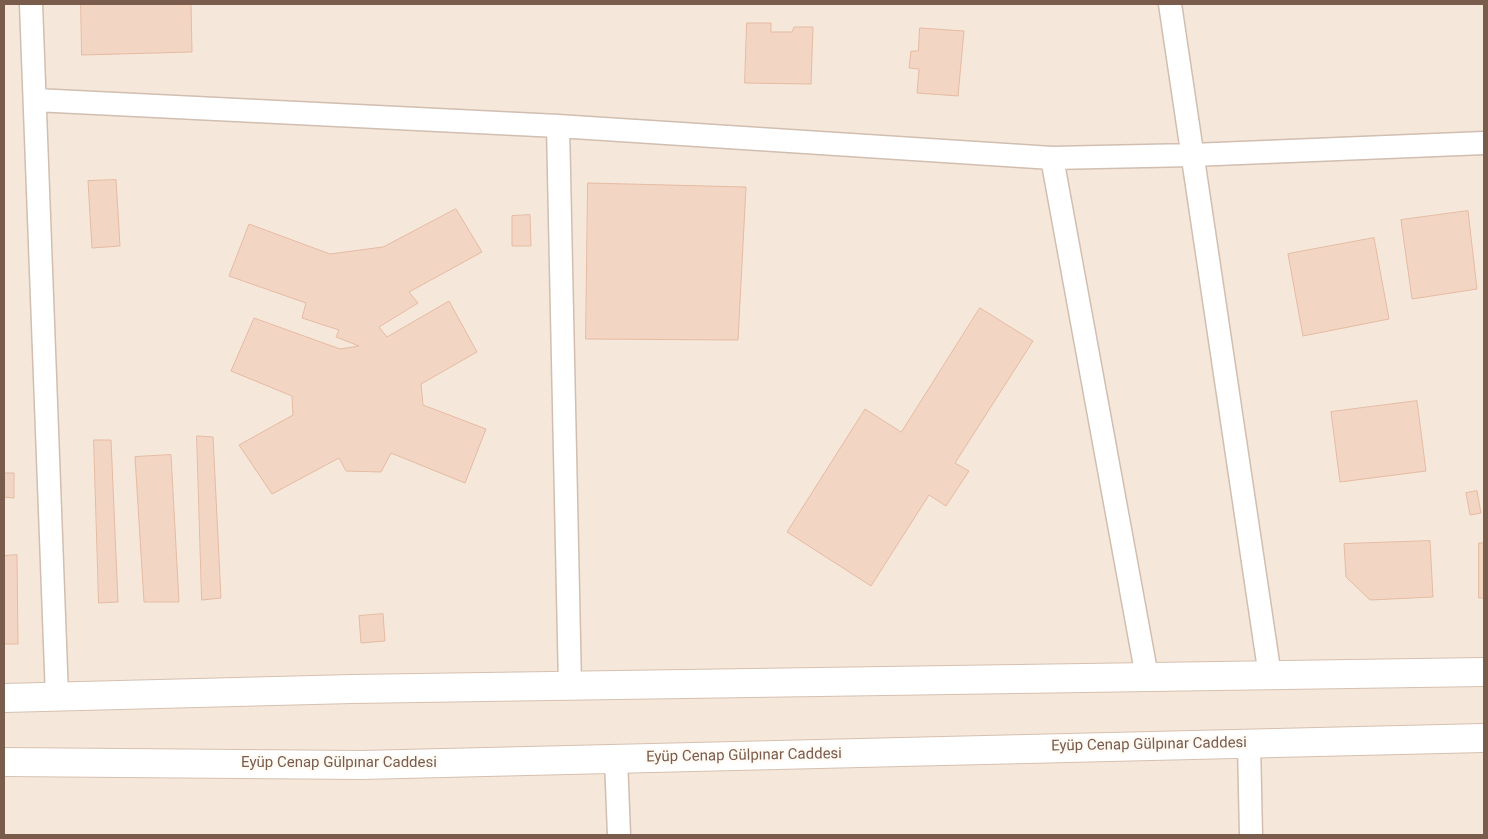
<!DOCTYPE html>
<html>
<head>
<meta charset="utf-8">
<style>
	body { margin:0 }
	#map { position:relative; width:1488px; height:839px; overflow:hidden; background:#fdf6ec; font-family:Roboto,sans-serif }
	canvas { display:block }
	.frame { position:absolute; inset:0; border:5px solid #7a5c4d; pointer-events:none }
</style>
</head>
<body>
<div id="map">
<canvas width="1488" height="839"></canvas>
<div class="frame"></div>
</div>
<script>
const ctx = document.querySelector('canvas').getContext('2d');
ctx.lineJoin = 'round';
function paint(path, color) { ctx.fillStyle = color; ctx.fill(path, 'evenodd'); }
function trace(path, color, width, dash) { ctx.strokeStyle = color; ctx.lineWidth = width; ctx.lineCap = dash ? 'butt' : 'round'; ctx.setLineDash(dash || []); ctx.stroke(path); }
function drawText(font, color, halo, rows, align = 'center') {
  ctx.font = font + ' Roboto,sans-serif'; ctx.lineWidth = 4.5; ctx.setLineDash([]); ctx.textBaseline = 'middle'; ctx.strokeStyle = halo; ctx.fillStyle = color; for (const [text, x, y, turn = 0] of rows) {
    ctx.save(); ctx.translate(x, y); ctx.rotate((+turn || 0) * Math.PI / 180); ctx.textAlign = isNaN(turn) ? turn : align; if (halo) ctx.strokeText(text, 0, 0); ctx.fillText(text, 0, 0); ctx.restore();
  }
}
paint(new Path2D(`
	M4 4H1484V835H4Z`), '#f5e8da');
const building = new Path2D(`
	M81 4H191L192 52 82 55Z
	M747 23H771V32H792L794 27H813L811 84 745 83Z
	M920 28 964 31 958 96 917 93 919 69 909 68 911 51H918Z
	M116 180 120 246 92 248 88 181Z
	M588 183 746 187 738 340 586 339Z
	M456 209 482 252 409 292 418 303 379 327 387 337 449 301 477 352 421 384 423 405 486 429 465 483 391 453 381 472 346 471 339 458 272 494 239 445 293 415 292 396 231 371 254 318 340 349 359 346 336 337 339 330 302 318 306 303 229 276 249 224 330 254 383 247Z
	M1468 211 1477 289 1412 299 1401 220Z
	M530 215 531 246H512V216Z
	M1374 238 1389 319 1303 336 1288 254Z
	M980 308 1033 341 955 463 969 471 946 506 929 495 871 586 787 532 865 409 901 432Z
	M1417 401 1426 471 1340 482 1331 412Z
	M197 436 213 437 221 598 202 600Z
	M94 440H111L118 602 99 603Z
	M171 455 179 602H144L135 457Z
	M4 473H14V498L4 497Z
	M1477 491 1481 513 1470 515 1466 493Z
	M1430 541 1433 597 1370 600 1346 577 1344 544Z
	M1479 543H1484V598H1479Z
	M17 555 18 644H4V556Z
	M383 614 385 641 361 643 359 616Z`);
paint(building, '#f3d5c3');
trace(building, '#e6bba3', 1);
const minor = new Path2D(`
	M31 4 57 697
	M1170 4 1270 676
	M35 100 558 126 1052 158 1192 155 1484 143
	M558 126 570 686
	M1052 158 1147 677
	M1249 743 1251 835
	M616 759 619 835`);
const secondary = new Path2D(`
	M4 698 352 689 1484 672
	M4 762 361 765 1484 738`);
trace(minor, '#d1beb0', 25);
trace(secondary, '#d6c0b0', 30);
trace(minor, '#fff', 22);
trace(secondary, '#fff', 28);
drawText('15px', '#7a5c4d', '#fffaf3', [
	["Eyüp Cenap Gülpınar Caddesi",1149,745,-1],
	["Eyüp Cenap Gülpınar Caddesi",744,756,-1],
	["Eyüp Cenap Gülpınar Caddesi",339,763]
]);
</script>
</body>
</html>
